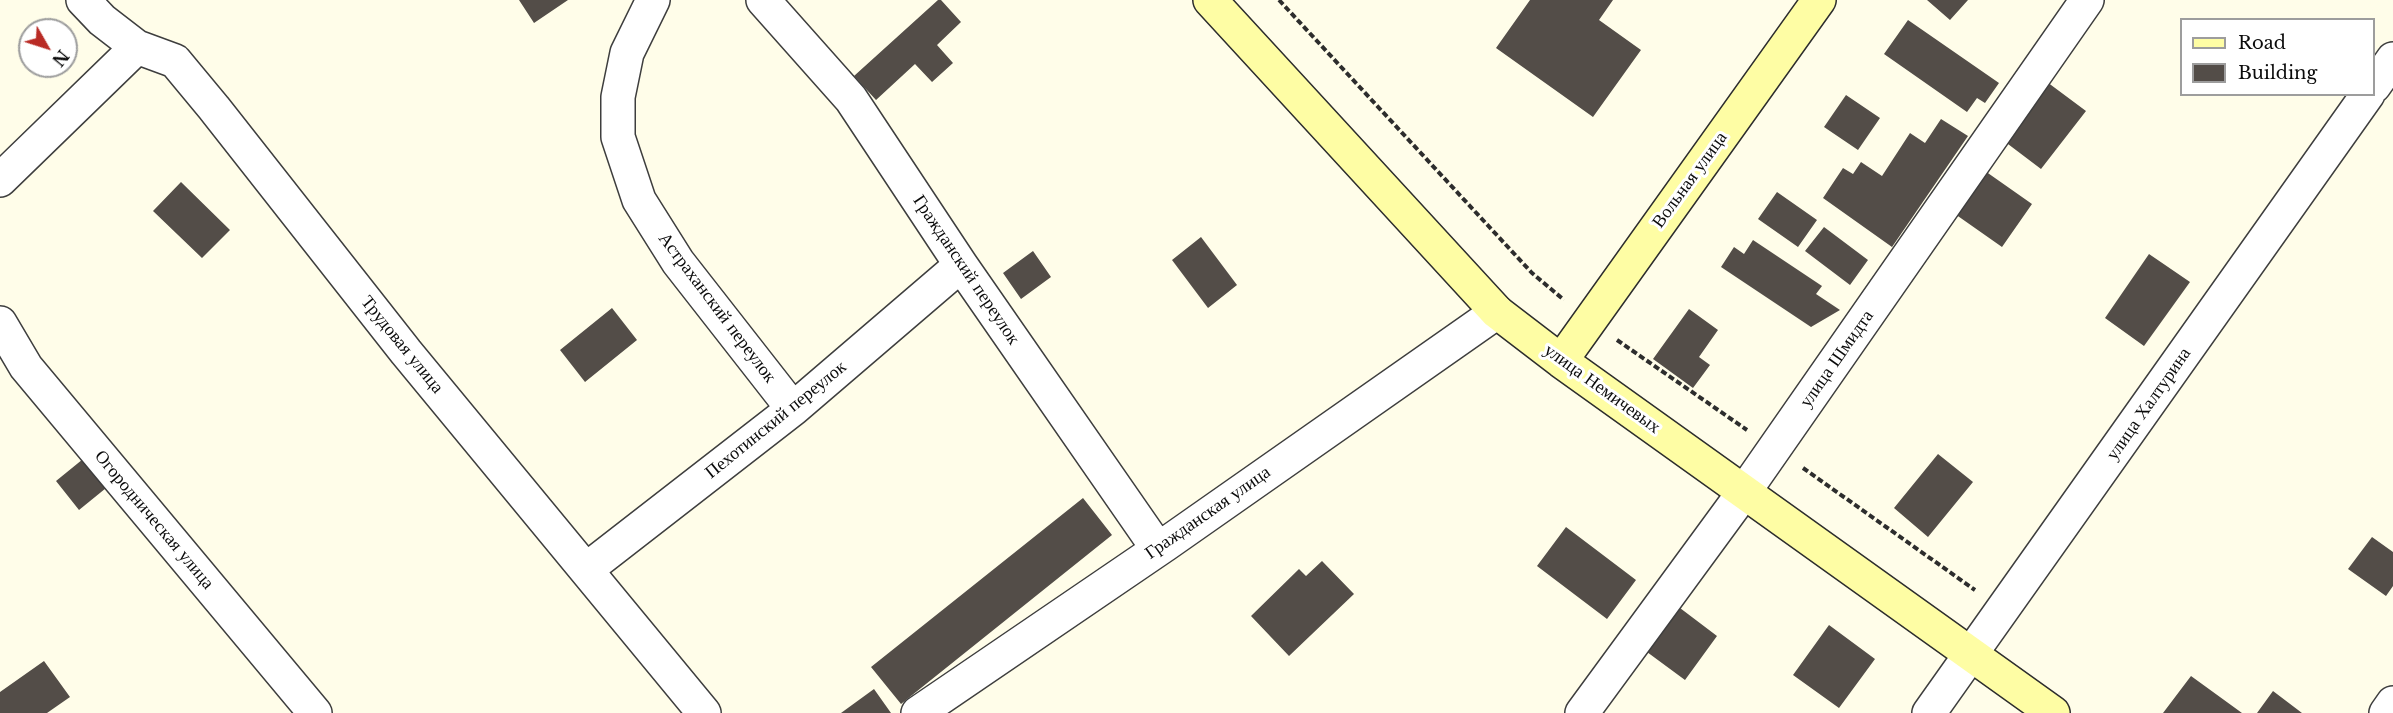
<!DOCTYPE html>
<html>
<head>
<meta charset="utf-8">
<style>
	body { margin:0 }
	#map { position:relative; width:2393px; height:713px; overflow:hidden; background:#fffde9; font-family:"Libre Baskerville",serif }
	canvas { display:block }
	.legend { position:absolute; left:2180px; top:18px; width:195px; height:78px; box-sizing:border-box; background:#fff; border:2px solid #9d9d9d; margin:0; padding:8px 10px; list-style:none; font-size:18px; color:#0b0b0b }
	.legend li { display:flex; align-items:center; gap:12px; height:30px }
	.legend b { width:30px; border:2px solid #9d9d9d }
	.north { position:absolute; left:18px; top:18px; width:60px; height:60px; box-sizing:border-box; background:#fff; border:2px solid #9d9d9d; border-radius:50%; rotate:129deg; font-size:16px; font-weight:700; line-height:24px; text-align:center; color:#0b0b0b }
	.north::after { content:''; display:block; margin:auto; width:21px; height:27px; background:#b92b25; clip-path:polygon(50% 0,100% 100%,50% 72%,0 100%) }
</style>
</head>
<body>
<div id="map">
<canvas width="2393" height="713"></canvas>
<ul class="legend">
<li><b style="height:8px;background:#fefda4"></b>Road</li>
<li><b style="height:16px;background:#534d48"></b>Building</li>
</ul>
<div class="north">N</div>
</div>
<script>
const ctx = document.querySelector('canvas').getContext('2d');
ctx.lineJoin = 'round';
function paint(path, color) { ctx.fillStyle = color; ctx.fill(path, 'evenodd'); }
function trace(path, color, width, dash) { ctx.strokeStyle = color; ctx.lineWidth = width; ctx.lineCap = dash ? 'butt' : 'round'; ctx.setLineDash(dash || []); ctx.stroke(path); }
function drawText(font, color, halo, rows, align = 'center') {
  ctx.font = font + ' "Libre Baskerville",serif'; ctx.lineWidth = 6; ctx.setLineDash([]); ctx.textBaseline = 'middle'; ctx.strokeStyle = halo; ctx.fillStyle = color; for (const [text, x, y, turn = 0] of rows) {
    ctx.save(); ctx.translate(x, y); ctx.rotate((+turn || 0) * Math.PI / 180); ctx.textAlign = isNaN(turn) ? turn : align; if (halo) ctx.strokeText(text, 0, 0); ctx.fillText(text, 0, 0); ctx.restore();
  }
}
paint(new Path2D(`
	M519 0H568L534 23Z
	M938 0H941L961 22 937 45 953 63 932 82 915 64 876 100 854 76Z
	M1530 0H1613L1599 20 1641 50 1593 117 1496 48Z
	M1927 0H1968L1950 20Z
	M1908 20 1999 83 1985 103 1977 98 1967 112 1884 54Z
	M2047 82 2086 111 2041 169 2004 141Z
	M1846 95 1880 118 1858 150 1824 127Z
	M1941 119 1968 136 1892 247 1823 198 1843 168 1853 174 1861 162 1882 176 1910 133 1925 143Z
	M1985 171 2032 204 2002 247 1955 214Z
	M181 182 230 230 202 258 153 211Z
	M1777 192 1817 220 1798 247 1758 219Z
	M1824 227 1868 260 1850 285 1805 251Z
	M1201 237 1237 285 1208 308 1172 260Z
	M1753 240 1822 286 1816 294 1840 310 1811 327 1721 267 1734 247 1744 254Z
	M1033 251 1051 277 1021 299 1003 273Z
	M2149 254 2190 282 2144 346 2105 318Z
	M612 308 637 340 585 382 560 350Z
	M1689 309 1718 330 1699 357 1710 365 1693 388 1653 359Z
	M1938 454 1973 482 1928 537 1894 508Z
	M88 455 111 484 79 510 56 481Z
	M1083 498 1112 535 901 704 871 667Z
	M1566 527 1636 580 1607 619 1537 566Z
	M2372 537 2393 552V586L2386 596 2348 569Z
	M1322 561 1354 594 1289 656 1251 616 1299 569 1306 576Z
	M1680 608 1717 636 1685 680 1647 652Z
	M1829 625 1875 659 1839 708 1793 675Z
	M44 661 70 697 47 713H0V692Z
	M2191 676 2242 713H2163Z
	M874 689 891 713H841Z
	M2273 691 2302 713H2257Z`), '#534d48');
const street = new Path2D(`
	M83 0 102 20 137 47 175 61 214 108 406 352 704 713
	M653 0 627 53 618 97V137L639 200 678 262 793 409
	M763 0 851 99 961 265 1158 549
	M2374 86 2393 59
	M0 180 137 47
	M0 323 26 367 315 713
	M587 569 793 409 961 265
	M918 713 1166 544 1497 312
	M1582 713 1744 492 2087 0
	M1929 713 2368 94
	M2386 713 2393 703`);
const secondary = new Path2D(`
	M1210 0 1497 312 1561 361 2053 713
	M1561 361 1819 0`);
trace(street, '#3e3e3e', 36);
trace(secondary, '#2d2d2d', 36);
trace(new Path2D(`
	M1279 0 1532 273 1564 300
	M1617 340 1747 430
	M1803 468 1975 590`), '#2d2d2d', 4, [6, 3]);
trace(street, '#fff', 33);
trace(secondary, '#fefda4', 33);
drawText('18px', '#0b0b0b', '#fff', [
	["Вольная улица",1690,180,-54],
	["Гражданский переулок",966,270,56],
	["Астраханский переулок",717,308,53],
	["Трудовая улица",402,345,51],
	["улица Шмидта",1837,359,-55],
	["улица Немичевых",1602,389,36],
	["улица Халтурина",2149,404,-55],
	["Пехотинский переулок",776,420,-39],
	["Гражданская улица",1208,513,-35],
	["Огородническая улица",154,520,50]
]);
</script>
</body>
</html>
